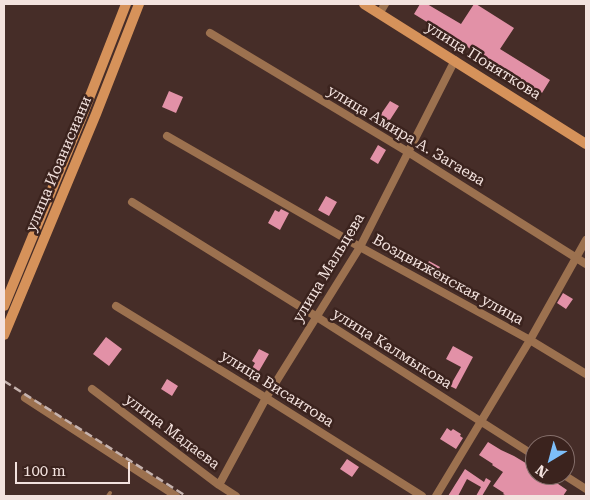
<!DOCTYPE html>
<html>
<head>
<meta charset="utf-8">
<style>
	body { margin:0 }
	#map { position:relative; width:590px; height:500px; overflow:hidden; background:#462d28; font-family:"Roboto Serif",serif }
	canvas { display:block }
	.frame { position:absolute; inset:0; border:5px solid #f3e2de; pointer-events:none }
	.north { position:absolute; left:525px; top:435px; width:50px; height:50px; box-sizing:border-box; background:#3b231e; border:1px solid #856f6b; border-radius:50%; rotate:217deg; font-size:14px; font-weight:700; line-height:20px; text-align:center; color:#f3e2de }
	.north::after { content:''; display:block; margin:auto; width:18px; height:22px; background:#7dbef9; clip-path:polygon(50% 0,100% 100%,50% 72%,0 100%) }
	.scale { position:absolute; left:15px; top:462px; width:115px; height:22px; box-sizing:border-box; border:2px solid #f3e2de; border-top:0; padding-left:6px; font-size:15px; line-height:18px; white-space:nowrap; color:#f3e2de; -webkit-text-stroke:4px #3b231e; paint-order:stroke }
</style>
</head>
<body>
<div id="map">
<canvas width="590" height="500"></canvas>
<div class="frame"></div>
<div class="north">N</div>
<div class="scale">100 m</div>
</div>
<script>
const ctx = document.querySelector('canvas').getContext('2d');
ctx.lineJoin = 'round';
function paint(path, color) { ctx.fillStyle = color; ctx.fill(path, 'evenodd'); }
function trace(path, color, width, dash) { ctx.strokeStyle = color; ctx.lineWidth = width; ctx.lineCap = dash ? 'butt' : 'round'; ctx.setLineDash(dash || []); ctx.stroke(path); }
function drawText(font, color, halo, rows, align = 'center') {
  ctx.font = font + ' "Roboto Serif",serif'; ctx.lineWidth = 5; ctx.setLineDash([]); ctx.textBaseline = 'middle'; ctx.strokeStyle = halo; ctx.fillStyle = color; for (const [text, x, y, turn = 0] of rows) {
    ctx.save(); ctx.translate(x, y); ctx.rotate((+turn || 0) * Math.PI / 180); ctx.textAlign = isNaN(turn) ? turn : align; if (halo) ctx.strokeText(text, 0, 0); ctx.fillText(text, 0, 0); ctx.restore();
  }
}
paint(new Path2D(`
	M420 4H427L461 24 474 4H476L514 28 500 49 550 80 542 93 414 14Z
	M169 91 183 97 176 113 162 107Z
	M390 101 399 106 388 123 379 117Z
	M378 145 386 150 378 164 370 159Z
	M326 196 337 202 329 216 318 210Z
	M281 209 289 213 280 230 268 223 275 210 279 212Z
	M429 261 440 267 435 276 424 270Z
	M563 293 573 299 566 309 557 303Z
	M106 337 122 349 109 366 93 354Z
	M453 346 473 357 456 389 450 386 461 367 446 359Z
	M259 349 269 354 255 378 249 374 255 363 252 361Z
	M167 379 178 386 172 396 161 389Z
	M447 428 451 431 453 429 461 434 460 436 463 438 456 449 440 439Z
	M488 442 501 450 514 456 529 465 532 461 535 462V475H545L567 490 563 496H507L503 494 504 493 493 486 503 472 492 465 493 464 479 455Z
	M347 459 359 467 352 477 340 469Z
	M465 469 484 482 486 478 491 481 482 496H476L481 487 467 479 458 496H448Z`), '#e291a7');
trace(new Path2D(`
	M108 496 110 493`), '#9c714f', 4);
trace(new Path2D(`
	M379 14 385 4
	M210 33 408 152 586 264
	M167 136 360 247 530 340 586 374
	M132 202 317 317 535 456
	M116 306 266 398 422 496
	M92 389 219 485 236 496
	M25 398 176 496
	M564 475 586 489
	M219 485 266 398 360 247 455 60
	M436 496 530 340 586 240`), '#9c714f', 8);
trace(new Path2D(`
	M364 4 586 144
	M4 306 81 119 126 4
	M4 335 96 114 139 4`), '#d6925a', 10);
trace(new Path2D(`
	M4 381 186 496`), '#c6b3ae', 2.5, [8, 4]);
drawText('15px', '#f3e2de', '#3b231e', [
	["улица Поняткова",483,61,32],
	["улица Амира А. Загаева",406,136,31],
	["улица Иоанисиани",59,164,-67],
	["улица Мальцева",329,268,-59],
	["Воздвиженская улица",448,280,29],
	["улица Калмыкова",392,349,32],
	["улица Висаитова",277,389,32],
	["улица Мадаева",172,432,37]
]);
</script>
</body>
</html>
